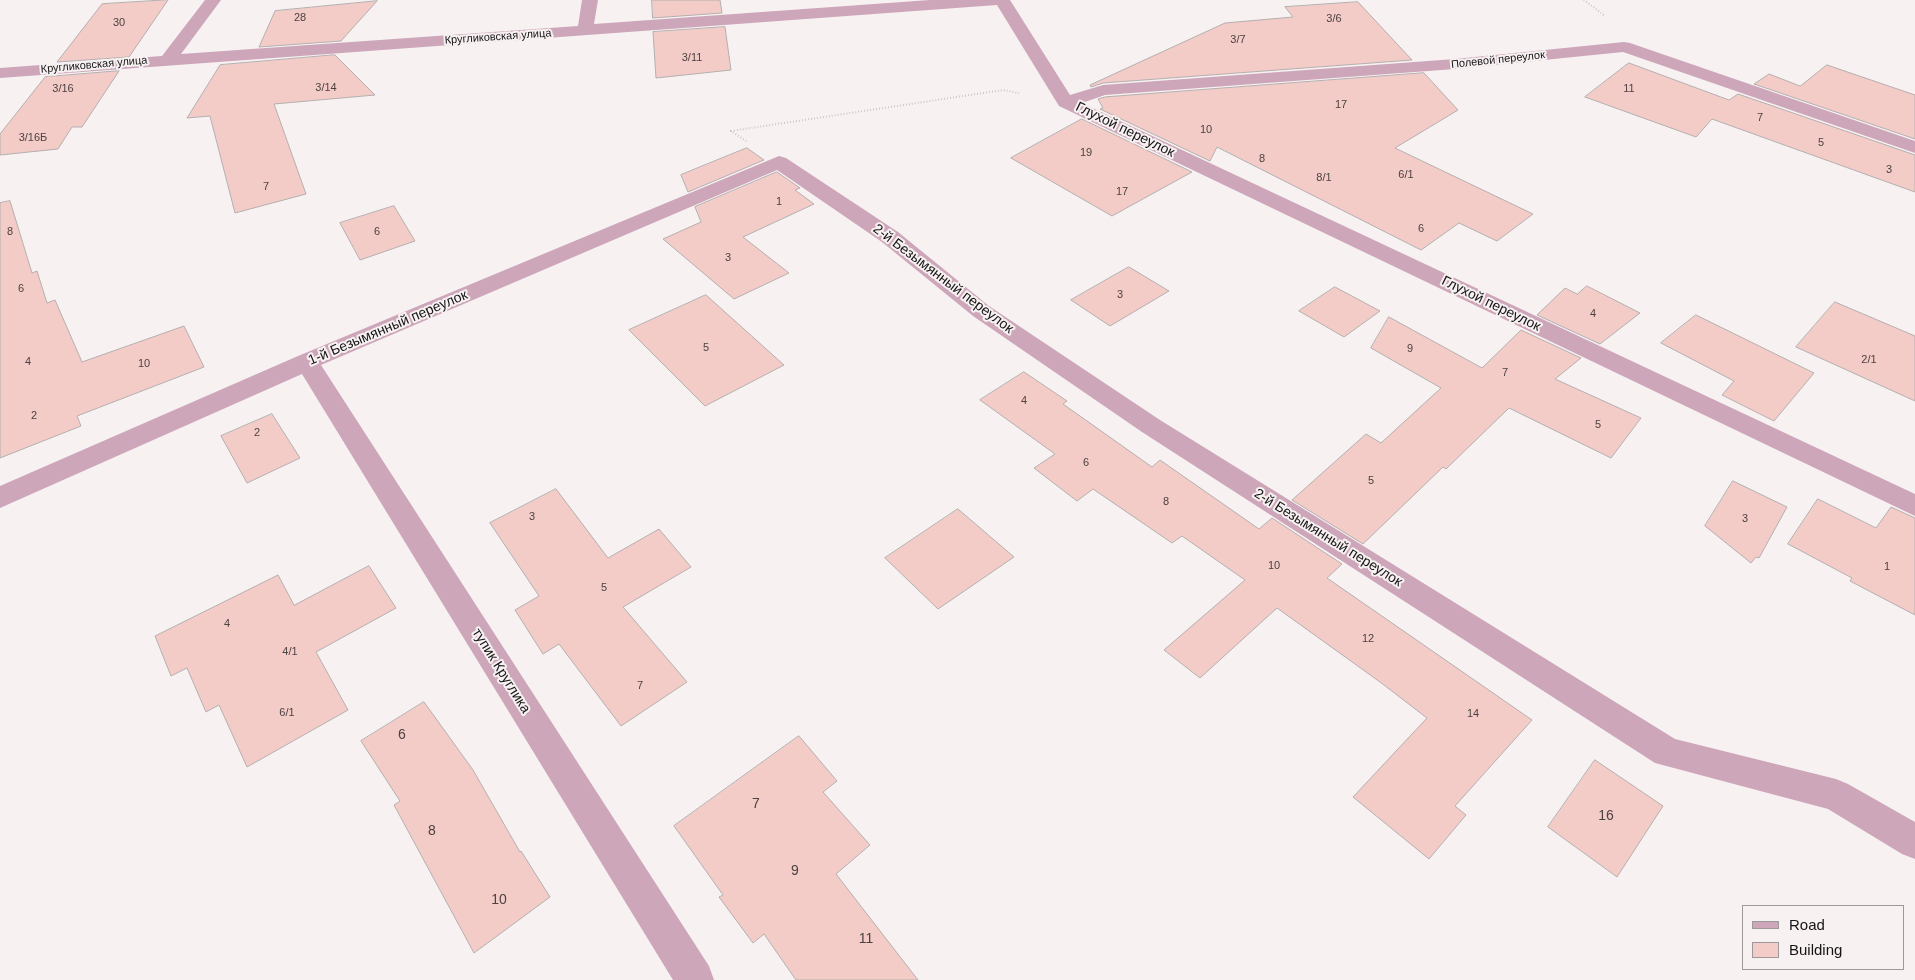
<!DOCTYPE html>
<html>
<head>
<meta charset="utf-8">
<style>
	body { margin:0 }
	#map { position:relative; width:1915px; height:980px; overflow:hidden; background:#f7f1f2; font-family:Arial,sans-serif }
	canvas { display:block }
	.legend { position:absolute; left:1742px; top:905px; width:162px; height:65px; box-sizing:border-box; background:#f7f1f2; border:1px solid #9d999a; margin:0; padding:6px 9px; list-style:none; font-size:15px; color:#161415 }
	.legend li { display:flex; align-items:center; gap:10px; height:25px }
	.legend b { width:25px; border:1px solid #9d999a }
</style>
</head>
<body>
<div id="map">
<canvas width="1915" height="980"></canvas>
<ul class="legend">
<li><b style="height:6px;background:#cda6b9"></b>Road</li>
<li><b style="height:14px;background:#f3cbc7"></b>Building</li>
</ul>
</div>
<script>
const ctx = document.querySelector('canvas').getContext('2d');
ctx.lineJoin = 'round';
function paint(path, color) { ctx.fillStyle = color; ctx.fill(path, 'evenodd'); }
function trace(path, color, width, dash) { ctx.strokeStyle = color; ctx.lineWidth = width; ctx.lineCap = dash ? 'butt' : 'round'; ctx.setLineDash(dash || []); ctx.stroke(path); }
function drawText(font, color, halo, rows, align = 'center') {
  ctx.font = font + ' Arial,sans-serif'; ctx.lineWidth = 4; ctx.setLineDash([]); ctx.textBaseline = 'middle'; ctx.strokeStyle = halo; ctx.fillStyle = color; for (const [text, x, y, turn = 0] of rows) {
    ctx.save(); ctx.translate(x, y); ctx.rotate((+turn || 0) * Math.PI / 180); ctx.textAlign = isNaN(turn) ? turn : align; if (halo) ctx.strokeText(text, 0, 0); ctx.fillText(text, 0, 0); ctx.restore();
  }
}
const building = new Path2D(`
	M168 0 129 57 57 62 102 4Z
	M652 0H720L722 13 653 18Z
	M377 1 341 41 259 47 275 11Z
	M1358 2 1412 60 1103 83 1091 87 1090 85 1225 23 1293 17 1285 7Z
	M725 27 731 70 656 78 653 32Z
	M335 55 375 95 274 104 306 194 235 213 210 116 187 118 220 65Z
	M1629 63 1729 100 1738 94 1915 155V192L1712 119 1696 137 1585 97Z
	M1827 65 1915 95V139L1754 84 1769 74 1800 86Z
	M119 71 82 127H72L58 149 0 155V134L45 77Z
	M1424 73 1458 110 1395 148 1533 214 1497 241 1459 223 1421 250 1217 147 1210 161 1100 109 1103 108 1098 99 1105 97Z
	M1082 119 1192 172 1112 216 1011 158Z
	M747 148 764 160 688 192 681 175Z
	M777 172 800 188 795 190 814 204 743 237 789 273 734 299 663 239 701 222 695 207Z
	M10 201 32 273 37 271 47 303 55 300 82 362 184 326 204 367 77 416 81 426 0 458V203Z
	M394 206 415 241 360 260 340 223Z
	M1129 267 1169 291 1110 326 1071 300Z
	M1587 286 1640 313 1600 344 1537 315 1565 288 1577 294Z
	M1335 287 1380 311 1344 337 1299 311Z
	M706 295 784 365 705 406 629 330Z
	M1835 302 1915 336V401L1796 347Z
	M1696 315 1814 373 1774 421 1722 395 1734 381 1661 343Z
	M1389 317 1482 368 1521 330 1581 358 1555 379 1641 418 1611 458 1509 408 1446 469 1443 467 1363 544 1292 500 1366 434 1381 443 1441 388 1371 348Z
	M1024 372 1067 401 1063 404 1152 467 1160 460 1259 529 1272 518 1342 564 1327 578 1532 720 1455 806 1466 815 1429 859 1353 797 1427 718 1380 682 1277 608 1200 678 1164 650 1245 580 1182 536 1172 543 1093 489 1077 501 1034 468 1055 454 980 400Z
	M272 414 300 458 247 483 221 436Z
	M1733 481 1787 507 1759 558 1756 557 1751 563 1705 526Z
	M556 489 608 558 659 529 691 567 623 607 687 682 621 726 559 644 543 654 515 610 539 596 490 523Z
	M1818 499 1876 528 1891 507 1915 518V615L1850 581 1852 578 1788 544Z
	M958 509 1014 557 938 609 885 558Z
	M369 566 396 608 316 652 348 710 247 767 219 705 206 712 187 668 171 676 155 636 278 575 294 605Z
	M424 702 473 770 520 852 521 851 550 897 474 953 394 805 400 801 361 741Z
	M799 736 837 781 823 792 870 845 836 874 918 980H796L764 934 753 943 719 897 723 895 674 826Z
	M1595 760 1663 806 1617 877 1548 827Z`);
paint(building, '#f3cbc7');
trace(building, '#b4afaf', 1);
trace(new Path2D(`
	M1584 0 1605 16
	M746 141 731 131 1003 90 1019 93`), '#a5a1a2', 2, [0.5, 2.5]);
paint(new Path2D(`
	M205 0H221L181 54 578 26 582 0H598L594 24 930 0H1010L1070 95 1103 85 1455 59 1624 42 1630 43 1915 141V153L1623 52 1455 69 1105 95 1082 103 1915 494V516L1059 106 997 5 0 78V68L162 56Z
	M779 156 786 158 898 232 989 306 1160 420 1675 739 1836 779 1848 784 1915 822V859L1902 854 1828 809 1655 763 1142 432 973 316 882 242 777 170 321 365 709 966 714 980H673L302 374 0 508V486L298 356Z`), '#cda6b9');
drawText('11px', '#4d4242', null, [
	["28",300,18],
	["3/6",1334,19],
	["30",119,23],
	["3/7",1238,40],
	["3/11",692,58],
	["3/14",326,88],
	["3/16",63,89],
	["11",1629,89],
	["17",1341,105],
	["7",1760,118],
	["10",1206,130],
	["3/16Б",33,138],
	["5",1821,143],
	["19",1086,153],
	["8",1262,159],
	["3",1889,170],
	["6/1",1406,175],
	["8/1",1324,178],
	["7",266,187],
	["17",1122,192],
	["1",779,202],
	["6",1421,229],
	["8",10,232],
	["6",377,232],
	["3",728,258],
	["6",21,289],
	["3",1120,295],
	["4",1593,314],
	["5",706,348],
	["9",1410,349],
	["2/1",1869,360],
	["4",28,362],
	["10",144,364],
	["7",1505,373],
	["4",1024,401],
	["2",34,416],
	["5",1598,425],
	["2",257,433],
	["6",1086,463],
	["5",1371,481],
	["8",1166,502],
	["3",532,517],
	["3",1745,519],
	["10",1274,566],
	["1",1887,567],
	["5",604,588],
	["4",227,624],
	["12",1368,639],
	["4/1",290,652],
	["7",640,686],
	["6/1",287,713],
	["14",1473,714]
]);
drawText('11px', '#161415', '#f7f1f2', [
	["Кругликовская улица",498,37,-4],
	["Полевой переулок",1498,60,-6],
	["Кругликовская улица",94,65,-5]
]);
drawText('14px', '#161415', '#f7f1f2', [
	["Глухой переулок",1125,130,26],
	["2-й Безымянный переулок",943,279,37],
	["Глухой переулок",1491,304,26],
	["1-й Безымянный переулок",388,328,-23],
	["2-й Безымянный переулок",1328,538,32],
	["тупик Круглика",501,671,58]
]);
drawText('14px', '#4d4242', null, [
	["6",402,735],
	["7",756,804],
	["16",1606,816],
	["8",432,831],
	["9",795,871],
	["10",499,900],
	["11",866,939]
]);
</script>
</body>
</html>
